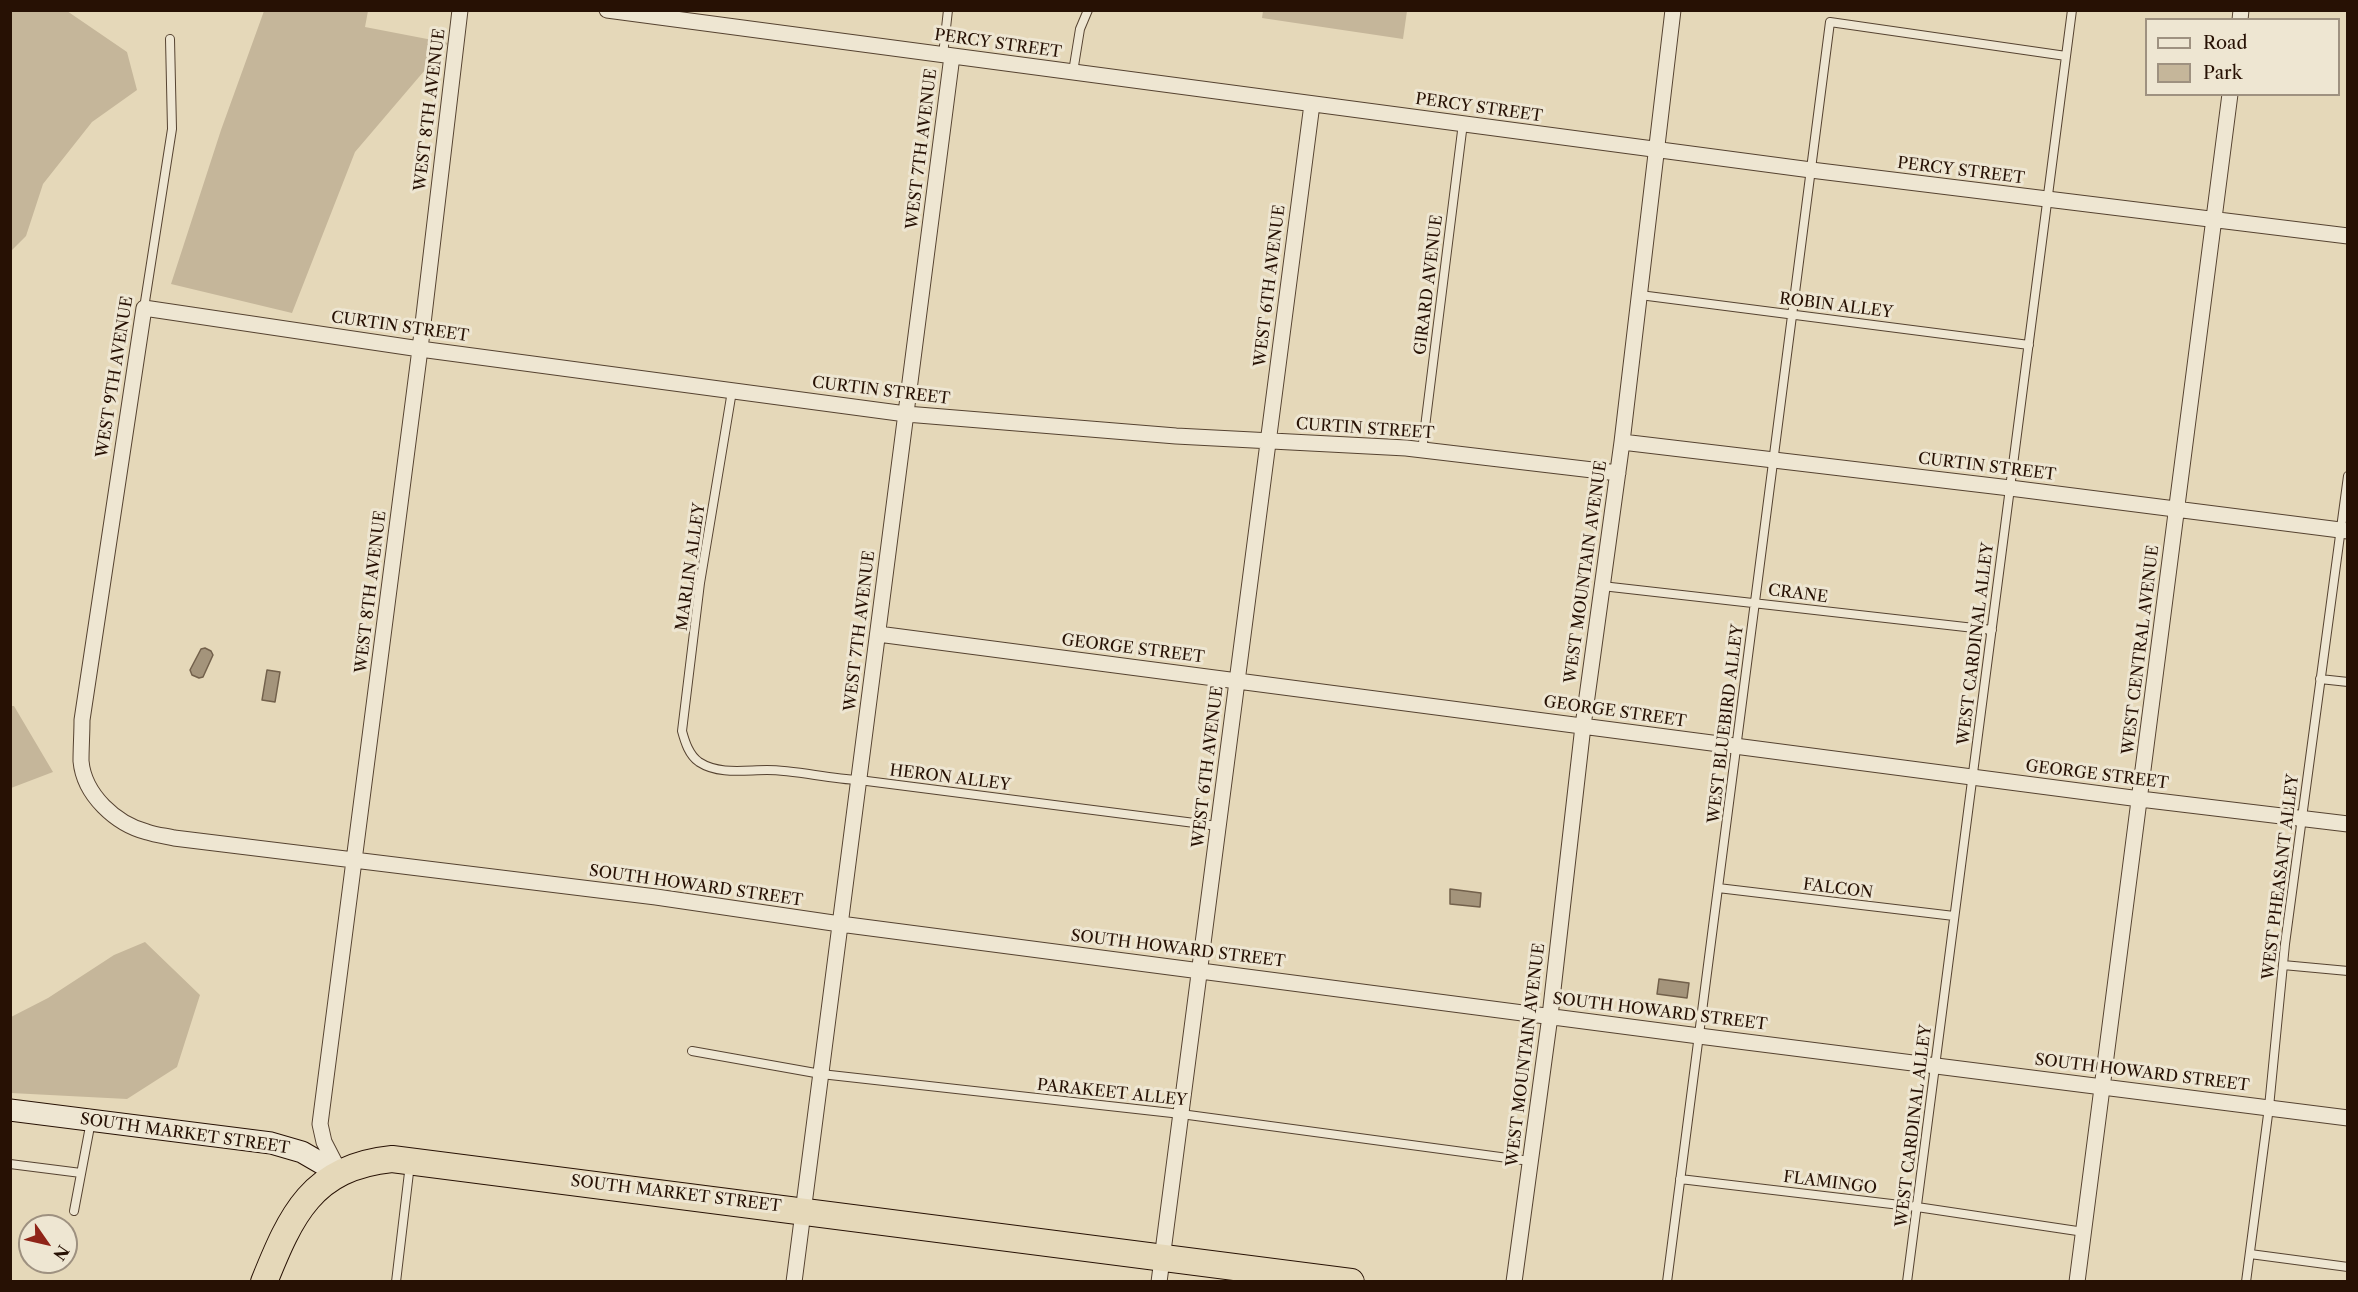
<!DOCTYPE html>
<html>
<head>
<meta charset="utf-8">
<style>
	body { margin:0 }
	#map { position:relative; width:2358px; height:1292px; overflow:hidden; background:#e5d8b9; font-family:"Libre Caslon Text",serif }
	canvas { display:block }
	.frame { position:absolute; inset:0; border:12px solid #271104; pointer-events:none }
	.legend { position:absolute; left:2145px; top:18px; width:195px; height:78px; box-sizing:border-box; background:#eee6d2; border:2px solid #9e9180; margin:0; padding:8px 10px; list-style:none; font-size:18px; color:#271104 }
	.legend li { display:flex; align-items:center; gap:12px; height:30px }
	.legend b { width:30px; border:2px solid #9e9180 }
	.north { position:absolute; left:18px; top:1214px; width:60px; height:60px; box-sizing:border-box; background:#eee6d2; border:2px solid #9e9180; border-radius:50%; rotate:124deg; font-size:16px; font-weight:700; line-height:24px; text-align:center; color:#271104 }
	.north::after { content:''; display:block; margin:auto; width:21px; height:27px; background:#8f2418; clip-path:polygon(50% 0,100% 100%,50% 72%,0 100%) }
</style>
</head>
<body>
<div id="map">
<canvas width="2358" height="1292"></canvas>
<div class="frame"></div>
<ul class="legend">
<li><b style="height:8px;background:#eee6d2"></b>Road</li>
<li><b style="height:16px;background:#c5b69a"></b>Park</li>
</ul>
<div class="north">N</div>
</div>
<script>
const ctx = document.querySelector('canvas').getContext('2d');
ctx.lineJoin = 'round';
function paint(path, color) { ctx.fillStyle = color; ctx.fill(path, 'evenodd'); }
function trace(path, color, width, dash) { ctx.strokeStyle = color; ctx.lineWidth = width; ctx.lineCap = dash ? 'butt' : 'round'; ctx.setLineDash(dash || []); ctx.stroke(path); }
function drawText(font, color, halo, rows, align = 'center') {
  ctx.font = font + ' "Libre Caslon Text",serif'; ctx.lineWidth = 6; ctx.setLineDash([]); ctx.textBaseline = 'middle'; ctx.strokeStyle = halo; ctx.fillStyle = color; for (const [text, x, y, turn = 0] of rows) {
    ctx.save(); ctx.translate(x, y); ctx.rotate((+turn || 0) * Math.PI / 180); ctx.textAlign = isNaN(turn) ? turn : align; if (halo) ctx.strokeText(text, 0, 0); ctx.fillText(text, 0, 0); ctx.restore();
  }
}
paint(new Path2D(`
	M11 10 67 11 127 52 137 90 92 122 43 184 26 236 11 251Z
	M264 11H368L365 27 448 43 355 152 292 313 171 284 221 130Z
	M1263 11V10L1407 11 1403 39 1262 18Z
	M11 706H14L53 772 11 788Z
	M145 942 200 995 177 1067 127 1099 11 1093V1017L48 998 114 955Z`), '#c5b69a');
const water = new Path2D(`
	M205 648 211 651 213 655 203 677 199 678 192 675 190 670 201 649Z
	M267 670 280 672 275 702 262 700Z
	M1450 889 1481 893 1480 907 1450 904Z
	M1659 979 1689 983 1687 998 1657 994Z`);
paint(water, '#a4947b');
trace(water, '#72604b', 1.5);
const service = new Path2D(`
	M943 55 948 10
	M1073 72 1080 29 1088 10
	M1640 295 2029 345
	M144 308 172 129 170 39
	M732 391 700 583 682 731C685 742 689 755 699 762 719 775 745 770 767 770 797 770 828 779 859 780L1218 826
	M1422 451 1463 123
	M1602 586 1992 630
	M2320 679 2348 682
	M1718 888 1954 916
	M2283 965 2348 971
	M692 1051 821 1074 1181 1114 1530 1161
	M10 1164 81 1173
	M1680 1179 1917 1207 2084 1232
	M74 1211 91 1121
	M2250 1254 2348 1267
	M396 1282 410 1164
	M1667 1282 1830 22 2066 56
	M1907 1282 2072 10
	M2246 1282 2269 1107 2285 944 2348 476`);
const minor = new Path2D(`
	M607 10 1811 170 2348 236
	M2240 20 2241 10
	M1622 442 2010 488 2348 531
	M1618 473 1406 448 1176 436 906 414 420 349 144 308 82 720C82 733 81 748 81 761 84 795 116 824 147 832 156 835 165 836 174 838L656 897 840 924 1699 1036 2348 1118
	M878 634 2140 799 2348 824
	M340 1173 324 1142 320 1124 420 349 460 10
	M794 1282 952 56
	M1159 1282 1312 104
	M1514 1282 1550 1016 1583 726 1622 442 1673 10
	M2077 1282 2230 94`);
const secondary = new Path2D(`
	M10 1110 271 1143 302 1152 340 1174`);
const trunk = new Path2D(`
	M264 1282C291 1215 312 1167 392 1159L1351 1282`);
trace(service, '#564331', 10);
trace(minor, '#564331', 17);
trace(secondary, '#271104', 23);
trace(trunk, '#271104', 28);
trace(service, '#eee6d2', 8);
trace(minor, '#eee6d2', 15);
trace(secondary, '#eee6d2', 21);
trace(trunk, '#e5d8b9', 26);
drawText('16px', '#271104', '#eee6d2', [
	["PERCY STREET",998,44,8],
	["PERCY STREET",1479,108,8],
	["WEST 8TH AVENUE",430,110,-83],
	["WEST 7TH AVENUE",922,149,-83],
	["PERCY STREET",1961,171,7],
	["GIRARD AVENUE",1429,285,-83],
	["WEST 6TH AVENUE",1270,286,-83],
	["ROBIN ALLEY",1836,306,7],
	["CURTIN STREET",400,327,8],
	["WEST 9TH AVENUE",115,377,-81],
	["CURTIN STREET",881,391,7],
	["CURTIN STREET",1365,429,4],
	["CURTIN STREET",1987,467,7],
	["MARLIN ALLEY",691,567,-82],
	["WEST MOUNTAIN AVENUE",1586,572,-82],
	["WEST 8TH AVENUE",371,592,-83],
	["CRANE",1798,594,7],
	["WEST 7TH AVENUE",860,631,-83],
	["WEST CARDINAL ALLEY",1976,644,-83],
	["GEORGE STREET",1133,649,7],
	["WEST CENTRAL AVENUE",2141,650,-83],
	["GEORGE STREET",1615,712,8],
	["WEST BLUEBIRD ALLEY",1726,724,-83],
	["WEST 6TH AVENUE",1208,767,-83],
	["GEORGE STREET",2097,775,7],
	["HERON ALLEY",950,778,7],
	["WEST PHEASANT ALLEY",2281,877,-83],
	["SOUTH HOWARD STREET",696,886,8],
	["FALCON",1838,889,7],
	["SOUTH HOWARD STREET",1178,949,7],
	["SOUTH HOWARD STREET",1660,1012,7],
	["WEST MOUNTAIN AVENUE",1526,1055,-83],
	["SOUTH HOWARD STREET",2142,1073,7],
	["PARAKEET ALLEY",1112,1093,6],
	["WEST CARDINAL ALLEY",1914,1126,-83],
	["SOUTH MARKET STREET",185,1134,8],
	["FLAMINGO",1830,1183,7],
	["SOUTH MARKET STREET",676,1194,7]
]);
</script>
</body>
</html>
